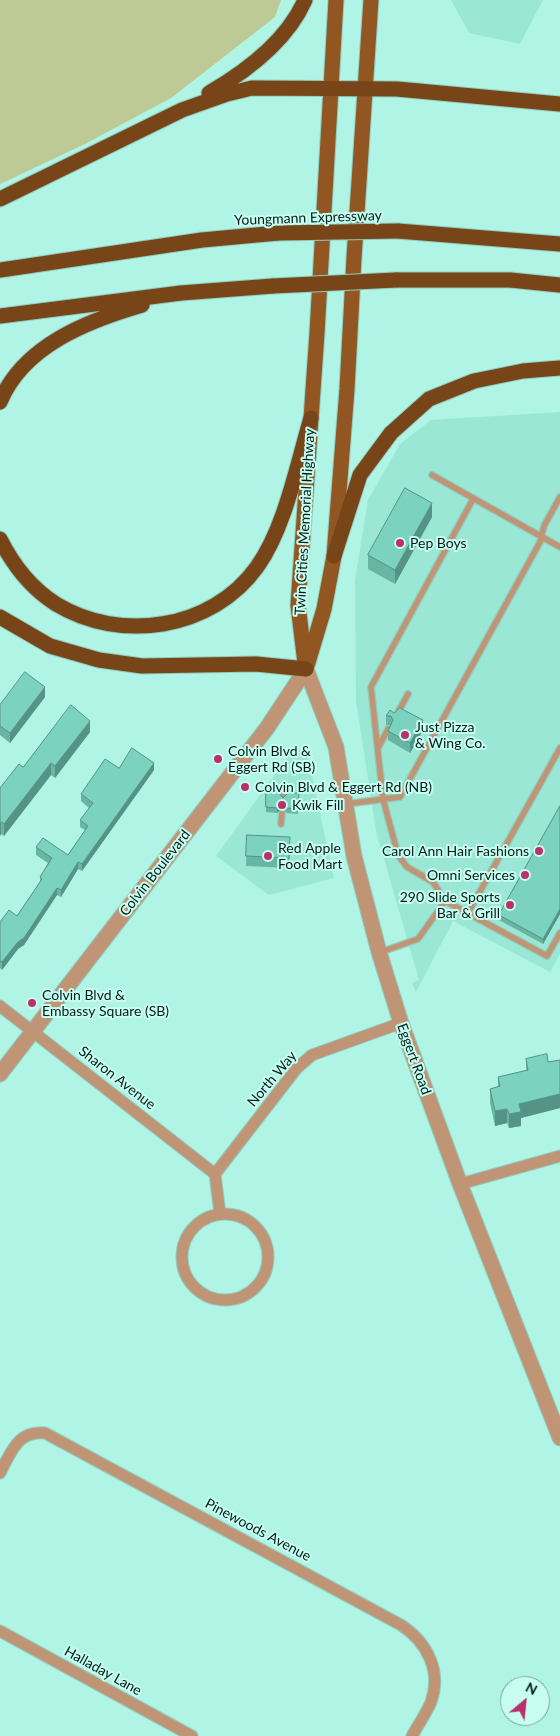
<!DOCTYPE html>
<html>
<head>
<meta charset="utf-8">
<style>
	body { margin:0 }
	#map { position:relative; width:560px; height:1736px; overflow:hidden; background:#aff4e4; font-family:Lato,sans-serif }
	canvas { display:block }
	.north { position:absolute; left:500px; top:1676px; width:50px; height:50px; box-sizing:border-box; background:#c8fef1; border:1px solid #79a49a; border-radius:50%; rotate:28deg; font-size:14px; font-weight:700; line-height:20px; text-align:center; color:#021d18 }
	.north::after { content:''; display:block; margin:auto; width:18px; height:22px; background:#ba306d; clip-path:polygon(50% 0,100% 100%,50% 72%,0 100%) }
</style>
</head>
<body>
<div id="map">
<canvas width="560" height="1736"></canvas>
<div class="north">N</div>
</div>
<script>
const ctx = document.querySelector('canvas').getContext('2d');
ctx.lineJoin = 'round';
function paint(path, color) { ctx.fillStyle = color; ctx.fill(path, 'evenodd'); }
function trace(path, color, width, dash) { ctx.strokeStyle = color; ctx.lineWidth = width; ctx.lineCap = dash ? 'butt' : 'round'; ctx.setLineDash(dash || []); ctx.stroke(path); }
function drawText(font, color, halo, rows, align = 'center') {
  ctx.font = font + ' Lato,sans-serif'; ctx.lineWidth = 4; ctx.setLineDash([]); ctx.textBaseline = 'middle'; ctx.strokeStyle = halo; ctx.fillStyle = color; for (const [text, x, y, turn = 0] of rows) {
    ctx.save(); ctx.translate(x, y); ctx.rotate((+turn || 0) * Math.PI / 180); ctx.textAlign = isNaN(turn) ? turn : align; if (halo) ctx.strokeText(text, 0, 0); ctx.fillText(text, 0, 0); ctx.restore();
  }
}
paint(new Path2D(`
	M451 0H543L520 44 469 33Z
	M560 412V954L550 972 453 921 416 992 412 983 419 980 376 831 356 701 355 580 368 500 400 444 431 420Z
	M296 749 303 751 308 757 334 878 269 895 216 856 292 751Z`), '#9ae7d5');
paint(new Path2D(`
	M0 0H281L275 17 171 98 85 144 0 184Z`), '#beca95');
const service = new Path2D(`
	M432 475 560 547
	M397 714 408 694
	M378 748 388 729
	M283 798V788
	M346 804 400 797 540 542 544 526 560 497
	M281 824 282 813
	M445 901 433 882 407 867 398 855 383 799 371 687 473 499
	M468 913 560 748
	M381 952 418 939 445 901 547 956 560 933`);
const minor = new Path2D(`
	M0 1006 215 1174
	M215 1174 297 1068 312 1055 401 1023
	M215 1174 220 1214
	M460 1184 560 1156
	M182 1257a43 43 0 1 1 86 0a43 43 0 1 1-86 0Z
	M0 1473C11 1452 18 1430 45 1433L401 1625C427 1642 442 1671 431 1702 426 1714 418 1725 412 1736
	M0 1631 192 1736`);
const tertiary = new Path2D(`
	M306 669 336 747 354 856 379 952 401 1023 460 1184 560 1438
	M0 1074 267 728 306 669`);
const primary = new Path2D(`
	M305 663 298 605 317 333 336 0
	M306 669 324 609 334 556 347 389 354 258 371 0`);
const motorway = new Path2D(`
	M209 93C247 71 287 41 305 0
	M0 199 182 110 227 94 252 88 397 89 560 104
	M398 231 560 244
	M0 270 202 240 278 233
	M396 280H510L560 285
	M0 316 181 293 273 286
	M0 402C23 346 87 321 142 305
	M0 539C13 565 31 588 56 604 120 643 212 630 257 567 285 528 297 465 311 418
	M334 556 360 475 391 433 429 399 474 381 523 371 560 368
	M0 617 50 646 99 660 142 666 256 664 306 669`);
trace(service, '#90cdbf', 8);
trace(minor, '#90cdbf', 13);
trace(tertiary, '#90cdbf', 17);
trace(primary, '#90cdbf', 17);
trace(motorway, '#90cdbf', 17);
trace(service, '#bf9575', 5.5);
trace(minor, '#bf9575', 11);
trace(tertiary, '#bf9575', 15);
trace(primary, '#915622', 15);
trace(motorway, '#774518', 15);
const motorwayBridge = new Path2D(`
	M278 233 398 231
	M273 286 396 280`);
trace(motorwayBridge, '#90cdbf', 17, []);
trace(motorwayBridge, '#774518', 15);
paint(new Path2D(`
	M432 517 395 584 368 569V555Z
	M45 697 10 743 0 735V705Z
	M394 713 423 730 410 753 388 740V731L390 725H386V716Z
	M90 732 55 778 51 775 4 836 1 834 0 836V788L23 767Z
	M119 768 154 770 82 871 78 869 61 897 57 895 24 945 18 949 2 970 0 968V922L17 916 40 882V877L48 863 36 855V847L68 855 85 830 80 827V820L89 808 81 801V794Z
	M266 792 283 798 299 793 298 814 287 813 282 808 277 813 266 812Z
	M560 806V914L543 944 499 920V915Z
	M247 835 290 847 289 868 246 866Z
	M526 1059 548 1062 560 1060V1108L521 1118V1126L509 1128 507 1123 495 1126 490 1103V1089L498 1087V1077L526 1071Z`), '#69b5a4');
paint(new Path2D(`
	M432 503V517L395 584V570Z
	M45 687V697L10 743V733Z
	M423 720V730L410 753V743Z
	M90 721V732L55 778V766Z
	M51 763V775L4 836V824Z
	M154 763V770L82 871V864Z
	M282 803V808L277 813V808Z
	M1 822V834L0 836V824Z
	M78 862V869L61 897V890Z
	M57 888V895L24 945 18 949 2 970V962Z
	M560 909V914L543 944V939Z
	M560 1094V1108L521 1118V1126L509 1128V1114L519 1104Z
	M507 1109V1123L495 1126V1111Z`), '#559386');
const building = new Path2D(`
	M405 488 432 503 395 570 368 555Z
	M25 672 45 687 10 733 0 726V705Z
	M71 705 90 721 55 766 51 763 4 824 1 822 0 824V788L19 764 23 767Z
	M400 708 423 720 410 743 388 731 393 720 391 716H386L390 710 394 713Z
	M132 748 154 763 82 864 78 862 61 890 57 888 24 938 18 942 2 962 0 961V922L9 910 17 916 42 879 40 877 52 858 36 847 43 838 68 855 88 826 80 820 93 803 81 794 105 759 119 768Z
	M266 792H278L283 798 288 793H299L298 809 287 808 282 803 277 808 266 807Z
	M560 806V909L543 939 499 915Z
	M247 835 290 837 289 858 246 856Z
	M547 1054 548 1062 560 1060V1094L519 1104 521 1112 509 1114 507 1109 495 1111 490 1089 500 1086 498 1077 528 1070 526 1059Z`);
paint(building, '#7ad2bf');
trace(building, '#559386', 1);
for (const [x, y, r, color] of [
	[400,543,5,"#ba306d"],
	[405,735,5,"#ba306d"],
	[218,759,5,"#ba306d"],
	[245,787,5,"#ba306d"],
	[282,805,5,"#ba306d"],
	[539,851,5,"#ba306d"],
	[268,856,5,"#ba306d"],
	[525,875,5,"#ba306d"],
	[510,905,5,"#ba306d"],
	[32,1003,5,"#ba306d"]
]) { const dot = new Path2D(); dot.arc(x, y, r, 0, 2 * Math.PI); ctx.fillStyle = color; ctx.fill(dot); trace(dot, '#c8fef1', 2); }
drawText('14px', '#021d18', '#c8fef1', [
	["Youngmann Expressway",308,218,-2],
	["Twin Cities Memorial Highway",305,522,-87],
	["Colvin Boulevard",155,873,-52],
	["Eggert Road",414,1059,70],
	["Sharon Avenue",117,1078,38],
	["North Way",272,1079,-50],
	["Pinewoods Avenue",258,1530,28],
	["Halladay Lane",103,1671,29]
]);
drawText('14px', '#021d18', '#c8fef1', [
	["Pep Boys",410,543],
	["Just Pizza",415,727],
	["& Wing Co.",415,743],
	["Colvin Blvd &",228,751],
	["Eggert Rd (SB)",228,767],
	["Colvin Blvd & Eggert Rd (NB)",255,787],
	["Kwik Fill",292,805],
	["Red Apple",278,848],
	["Food Mart",278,864],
	["Carol Ann Hair Fashions",529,851,"right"],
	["Omni Services",515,875,"right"],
	["290 Slide Sports",500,897,"right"],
	["Bar & Grill",500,913,"right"],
	["Colvin Blvd &",42,995],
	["Embassy Square (SB)",42,1011]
], 'left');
</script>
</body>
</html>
